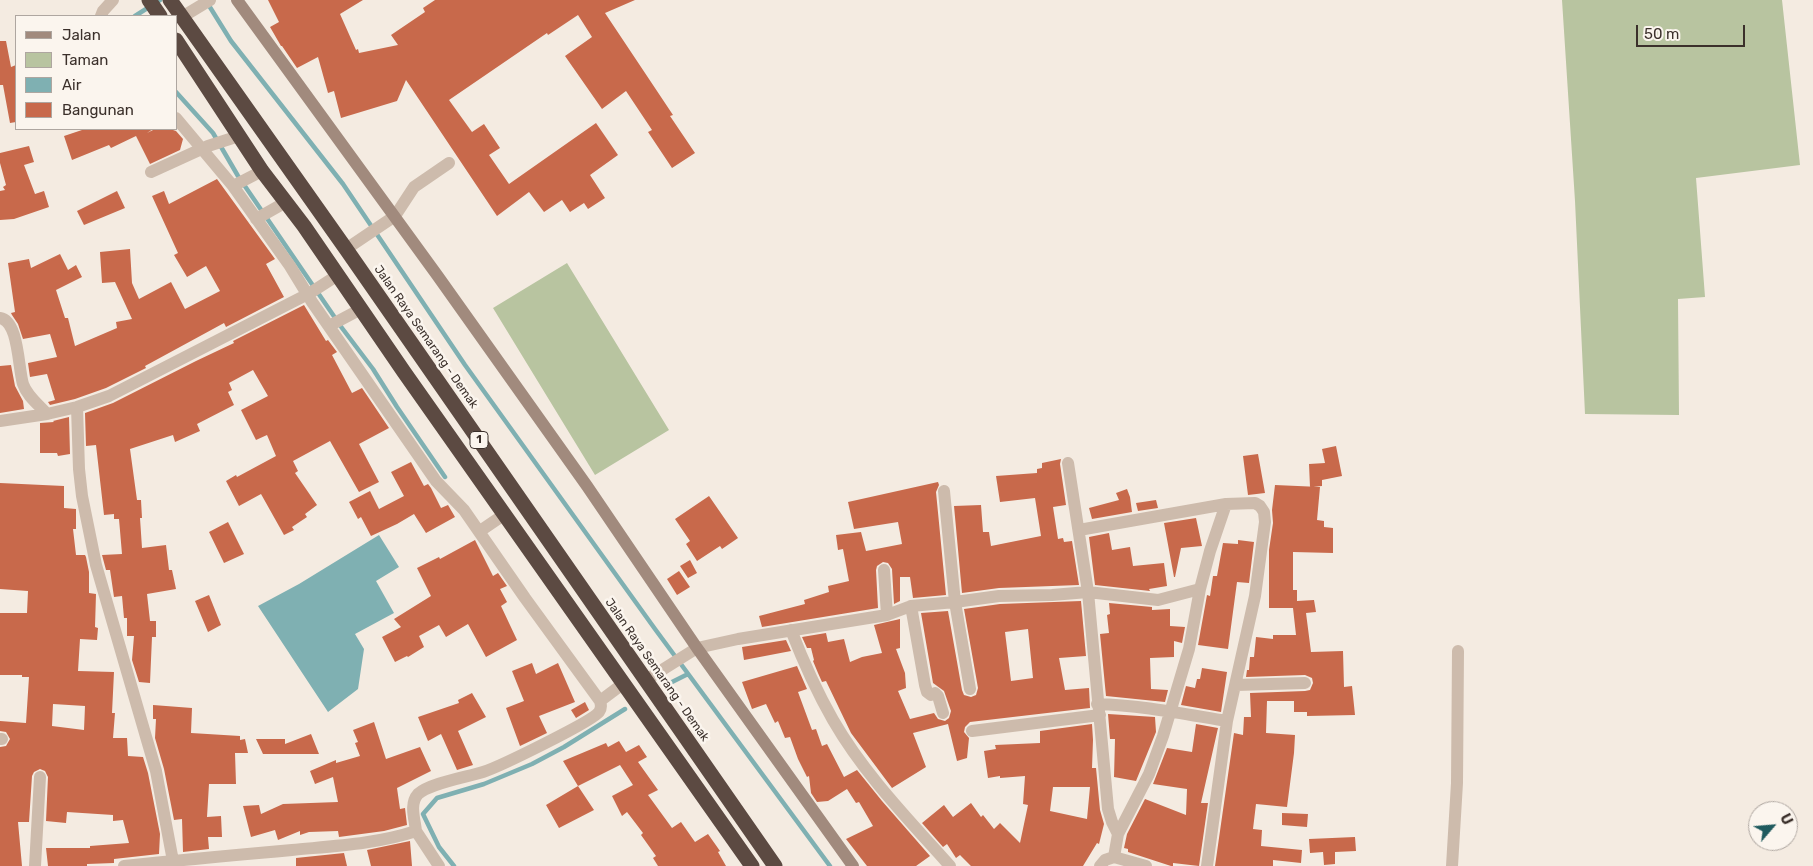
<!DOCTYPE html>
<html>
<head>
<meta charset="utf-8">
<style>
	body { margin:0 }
	#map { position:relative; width:1813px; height:866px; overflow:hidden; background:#f4ebe1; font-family:Rubik,sans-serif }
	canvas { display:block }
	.legend { position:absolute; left:15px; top:15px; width:162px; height:115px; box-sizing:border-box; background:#fbf5ee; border:1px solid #aea6a0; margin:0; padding:6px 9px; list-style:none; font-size:15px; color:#3b302b }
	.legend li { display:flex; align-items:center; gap:10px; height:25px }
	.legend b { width:25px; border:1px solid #aea6a0 }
	.north { position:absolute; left:1748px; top:801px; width:50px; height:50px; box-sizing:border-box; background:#fbf5ee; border:1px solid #aea6a0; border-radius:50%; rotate:63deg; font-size:14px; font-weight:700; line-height:20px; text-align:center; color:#3b302b }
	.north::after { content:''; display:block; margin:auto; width:18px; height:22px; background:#1f5a5e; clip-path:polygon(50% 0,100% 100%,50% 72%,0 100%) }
	.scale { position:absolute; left:1636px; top:25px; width:109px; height:22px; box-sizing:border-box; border:2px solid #3b302b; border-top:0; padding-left:6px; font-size:15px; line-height:18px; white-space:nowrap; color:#3b302b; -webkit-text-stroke:4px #fbf5ee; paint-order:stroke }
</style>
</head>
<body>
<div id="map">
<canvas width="1813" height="866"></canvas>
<ul class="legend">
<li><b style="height:6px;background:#a18a7d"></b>Jalan</li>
<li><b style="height:14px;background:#b8c4a0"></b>Taman</li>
<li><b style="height:14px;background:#7fb0b2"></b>Air</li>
<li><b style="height:14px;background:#c8694b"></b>Bangunan</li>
</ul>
<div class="north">U</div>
<div class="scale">50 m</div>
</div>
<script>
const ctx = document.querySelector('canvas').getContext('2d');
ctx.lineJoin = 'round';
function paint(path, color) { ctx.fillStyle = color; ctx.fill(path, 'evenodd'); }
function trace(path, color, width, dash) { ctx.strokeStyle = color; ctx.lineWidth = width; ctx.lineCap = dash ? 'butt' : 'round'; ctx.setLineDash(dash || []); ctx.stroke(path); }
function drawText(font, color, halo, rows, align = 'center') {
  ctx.font = font + ' Rubik,sans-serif'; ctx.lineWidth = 5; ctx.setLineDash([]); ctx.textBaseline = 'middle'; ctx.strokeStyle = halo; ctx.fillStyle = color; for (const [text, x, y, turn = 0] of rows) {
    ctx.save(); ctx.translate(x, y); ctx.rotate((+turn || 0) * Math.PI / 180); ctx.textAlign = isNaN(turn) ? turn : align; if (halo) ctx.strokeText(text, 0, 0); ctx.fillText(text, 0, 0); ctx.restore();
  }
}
paint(new Path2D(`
	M1562 0H1782L1800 165 1696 178 1705 297 1678 299 1679 415 1585 414 1575 201Z
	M567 263 669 430 595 475 493 308Z`), '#b8c4a0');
paint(new Path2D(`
	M379 535 399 567 376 581 394 613 355 634 364 649 358 689 328 712 258 606 299 584Z`), '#7fb0b2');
trace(new Path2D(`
	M208 4 231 41 343 184 465 365 655 629 830 866
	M135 16 160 0
	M176 92 213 133 238 176 342 328 373 369 397 407 445 477
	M666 685 688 674
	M454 866 439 847 423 814 437 798 484 784 532 764 564 747 625 709`), '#7fb0b2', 4.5);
paint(new Path2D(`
	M268 0H363L340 14 356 50 358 49 359 53 398 45 391 35 425 12 423 8 435 0H635L605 13 673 115 670 116 695 153 672 168 648 132 652 130 626 91 602 109 565 56 592 37 578 15 548 35 547 33 449 100 472 132 484 124 500 148 489 155 509 184 596 123 618 155 590 175 605 198 588 209 584 203 570 212 562 200 544 212 529 192 497 216 406 80 397 101 341 118 334 91 328 93 318 57 297 68 282 46H281L270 27 279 22Z
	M0 41H6L11 67 16 65V122L10 123 3 85H0Z
	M85 129H153L147 133 155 129H170L176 131 183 139 180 150 150 164 136 136 111 148 109 145 72 160 64 136Z
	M29 146 34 162 24 165 35 194 44 191 49 207 14 219 0 220V191L5 190 3 187 6 185 0 163V153Z
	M217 179 275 259 266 264 284 297 226 327 224 323 145 366 146 368 106 388 75 399 50 405 48 402 55 400 47 374 30 377 28 363 57 357 50 334 23 339 18 324 12 315 11 313 15 312 8 263 29 259 31 268 60 254 68 270 76 265 82 277 56 290 65 318H68L75 346 117 328 116 322 132 319 115 282 102 283 100 252 130 249 132 283 139 299 171 282 185 309 220 291 206 266 187 277 174 255 178 253 152 196 164 191 169 204Z
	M117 191 125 208 84 225 77 211Z
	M304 305 326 341 328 340 337 352 332 355 352 393 362 388 389 428 359 444 379 482 359 492 330 441 293 461 298 471 295 473 317 505 305 514 307 517 292 527 294 530 284 535 261 494 239 506 226 481 236 475 237 477 276 456 267 435 256 440 241 410 268 396 253 370 229 383 232 390 228 392 234 405 197 424 200 431 175 442 173 435 130 449 137 500H141L142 518H140L142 548 166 545 169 570H172L176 589 147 594 150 621H156V637H152L150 683 139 682 132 660 134 636H127V618H124L122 596 114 597 110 570H106L102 555 122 554 119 519H114V514L104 515 96 445 86 446 85 413 113 403 196 361 234 343 233 341Z
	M11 365 15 386 23 401 24 409 0 413V366Z
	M69 417 70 454 58 456 57 453H40V423L54 422 53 421Z
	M1336 446 1342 476 1322 480V486L1310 487 1309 464 1325 463 1322 449Z
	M1258 454 1265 493 1248 495 1243 456Z
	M1061 459 1060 464 1066 505 1053 507 1058 539 1063 538 1064 542 1072 541 1079 585 999 588 962 593 954 506 981 505 983 532H989L991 546 1041 536 1035 498 1000 502 996 476 1037 473V469L1042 468V463Z
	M411 462 424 486 428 484 431 488 441 508 448 505 455 517 426 533 414 514 397 524 371 536 361 517 358 519 349 502 370 491 379 509 404 496 391 472Z
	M938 482 939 485 936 492 946 595 913 598 910 577H900V601L894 604 892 569 888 563 883 562 877 566 876 570 878 608 762 627 759 616 805 604 804 600 829 592 828 586 849 581 843 549 838 550 836 535 861 532 866 551 902 544 898 522 854 529 848 502Z
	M0 483 64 486V508L76 509V529H73L76 555H85L86 557 89 572V593L96 594 95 627 98 628 97 640 80 639 78 671 114 672 112 713H115L113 738H127L128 756 143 757 148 773 160 834 159 854 114 859V863L87 864V866H48L46 848H90V846L129 843 123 820 113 821V815L67 812 66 823 46 821 48 777 45 771 40 769 34 772 32 776 29 822H18L22 866H0V747L6 746 10 739 6 732 0 731V721L26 723 29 677H22V675H0V613H27L28 591 0 589ZM53 704 85 706 84 730 52 726Z
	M1275 485 1320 487 1317 520 1324 521V527L1333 528V553L1293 552V590H1297V601L1314 600 1316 612 1306 613 1311 652 1343 651 1344 687 1352 686 1355 715 1307 716V712H1294V701H1267L1266 733 1295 735 1294 753 1287 807 1256 804 1253 829 1262 830 1261 846 1302 850 1301 863 1273 860V866H1215L1234 733 1243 735 1244 717H1251L1250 693 1305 691 1310 690 1313 683 1312 678 1305 675 1246 677 1247 670H1249L1250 657H1254L1256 637 1273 639V635H1296L1293 608H1269V550L1273 523 1272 510Z
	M1127 489 1130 497 1132 512 1092 519 1089 508 1119 500 1116 493Z
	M709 496 738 538 722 549 720 546 697 561 686 544 690 541 675 519Z
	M1156 500 1158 508 1138 511 1136 503Z
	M1196 518 1202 546 1181 548 1175 577H1174L1164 523Z
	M228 522 244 554 224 563 209 532Z
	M1109 533 1112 550 1130 547 1133 566 1164 563 1167 586 1149 589 1150 591 1095 585 1089 537Z
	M475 540 493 576 498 573 507 586 500 589 507 602 501 606 517 640 486 657 468 624 446 637 439 625 419 636 424 647 408 657 407 656 395 662 382 637 401 627 394 619 431 596 417 568 439 557 440 559Z
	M1238 540 1254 542 1249 583 1237 582 1228 649 1198 645 1207 595 1210 596 1213 576H1217L1223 543 1238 544Z
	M690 560 697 573 688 578 680 566Z
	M679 571 690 587 677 595 667 579Z
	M209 595 221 625 208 632 195 601Z
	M1081 601 1086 656 1059 658 1065 690 1089 688 1090 708 970 722 965 727 964 732 969 738 967 758 957 761 948 724 913 733 926 767 892 788 851 733 826 681 822 682 818 673 813 661 814 660 811 648H807L802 637 826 633 828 642 844 639 850 662 862 657 882 653 874 625 900 619V648L896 649 905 673 906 688 898 691 910 719 934 713 938 719 945 721 949 718 951 711 944 691 933 683 921 613 948 611 962 690 964 695 971 697 976 695 978 688 964 609 1000 604ZM1028 629 1033 678 1011 681 1005 632Z
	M1109 603 1152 607V610L1170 609V626L1185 627 1182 643 1174 641V657L1150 658 1151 689 1168 690 1165 702 1106 696 1100 634 1109 633 1107 615 1110 614Z
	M786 640 791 651 744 660 742 647Z
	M532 663 536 674 558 663 575 702 539 716 547 733 520 746 506 708 524 701 512 671Z
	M797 666 807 689 798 692 812 730 816 729 822 746 827 744 844 777 857 770 882 801 930 856 916 866H867L846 839 873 826 859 802 856 803 847 789 828 801 817 802 811 793 809 776 807 777 798 759 790 737 785 738 778 721 775 723 766 704 752 709 742 682Z
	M1202 668 1227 672 1221 712 1181 705 1186 686 1195 688 1197 679H1200Z
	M472 693 486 717 458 731 473 765 457 770 441 734 428 741 418 717 459 703 458 700Z
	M585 702 589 710 576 718 571 710Z
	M153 705 192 708 191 733 240 736V740L245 739 248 753H235L236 784H209L207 817 221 816 222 837H208L209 849 183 852 182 819 174 820 164 769 155 738 156 719H153Z
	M1108 714 1155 717 1156 732 1136 781 1114 777 1115 739H1110Z
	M374 722 386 759 420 747 431 771 397 788 400 809 405 808 407 825 384 831 339 837 338 831 309 832 300 835V831L278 840 275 830 251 837 243 806 259 805 261 814 283 804 338 802 333 777 315 784 310 771 336 760V763L360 756 355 743 358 742 353 730Z
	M1092 724 1093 740 1092 768H1096L1100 810 1104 824 1099 844 1097 843 1083 866H971L960 855 956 858 947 844 943 847 922 823 944 805 953 817 971 803 981 817 983 815 994 829 1000 823 1020 843 1028 805 1023 804 1025 776 1000 778V776L988 778 984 751 996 749 995 745 1040 743V731ZM1053 787H1090L1087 819 1050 811Z
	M1196 724 1218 728 1201 803H1208L1199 866 1173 863V866H1171L1128 852V849L1124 848 1127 834 1145 799 1186 815 1187 789 1153 784 1167 748 1192 752Z
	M311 734 319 754H263L256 739H285V744Z
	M619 741 626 752 639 745 647 757 638 762 658 790 648 795 672 828 681 822 695 842 708 834 720 851 718 852 726 866H658L653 858 656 856 641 835 643 833 627 812 622 816 612 796 633 785 620 765 578 786 563 761 606 743 608 747Z
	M578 786 594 810 559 828 546 805Z
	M1282 813 1308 814 1307 827 1282 825Z
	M1355 837 1356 851 1335 852V864L1324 865 1323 852 1310 853 1309 839Z
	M410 841 412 866H371L367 850Z
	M344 853 347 866H296V858Z`), '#c8694b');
trace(new Path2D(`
	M101 16 103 11 113 0
	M182 17 210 0
	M151 172 208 146 239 136
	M233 186 262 171
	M256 219 286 202
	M346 249 395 216 414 187 449 163
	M0 318C19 321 18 368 23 384 27 396 39 405 47 414
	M329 326 361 309
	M77 407 79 469 82 496 96 565 156 771 173 861
	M0 421 47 414 77 407 109 396 310 293 338 275
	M1068 463 1088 592 1108 809 1112 822 1118 834
	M944 491 955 602 970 689
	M1079 530 1226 504 1255 503 1260 506 1264 512 1265 522 1255 596 1227 721 1207 866
	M480 531 505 514
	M884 570 887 615
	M911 606 925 685 927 692 931 695 935 693 938 696 943 713
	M791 630C803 661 817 692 833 720 864 774 909 820 950 866
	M646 680 697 648 738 639 887 615 911 606 955 602 999 596 1052 595 1088 592 1158 600 1200 589
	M1236 685 1305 683
	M600 701 624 683
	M1097 704C1140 705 1184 714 1227 721
	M972 731 1100 715
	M0 739H2
	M416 831 439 866
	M1114 857 1118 834 1149 774 1163 736 1189 649 1200 589 1210 551 1226 504
	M35 866 40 777
	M124 866C180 860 236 855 292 850 333 846 377 844 416 831 415 820 409 804 418 794 430 783 467 777 483 772 499 767 593 721 599 712 602 708 601 704 600 701L525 598 464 510 436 481 312 302 290 266 233 186 176 118
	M1100 866 1105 860 1114 857 1146 866
	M1452 866 1457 783 1458 651`), '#cdbbac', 12);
trace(new Path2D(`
	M237 0 437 275 587 486 697 648 853 866`), '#a18a7d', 12);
trace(new Path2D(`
	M149 0 160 16
	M170 0 346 249 775 866
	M176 40 262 171 304 226 404 372 752 866`), '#5c4a42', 15);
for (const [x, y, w] of [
	[479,440,18]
]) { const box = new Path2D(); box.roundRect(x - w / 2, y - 8.5, w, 17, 4); ctx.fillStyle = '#fbf5ee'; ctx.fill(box); trace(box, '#3b302b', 1); }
drawText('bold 11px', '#3b302b', null, [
	["1",479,440]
]);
drawText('12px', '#3b302b', '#fbf5ee', [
	["Jalan Raya Semarang - Demak",426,337,55],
	["Jalan Raya Semarang - Demak",657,670,55]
]);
</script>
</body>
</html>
